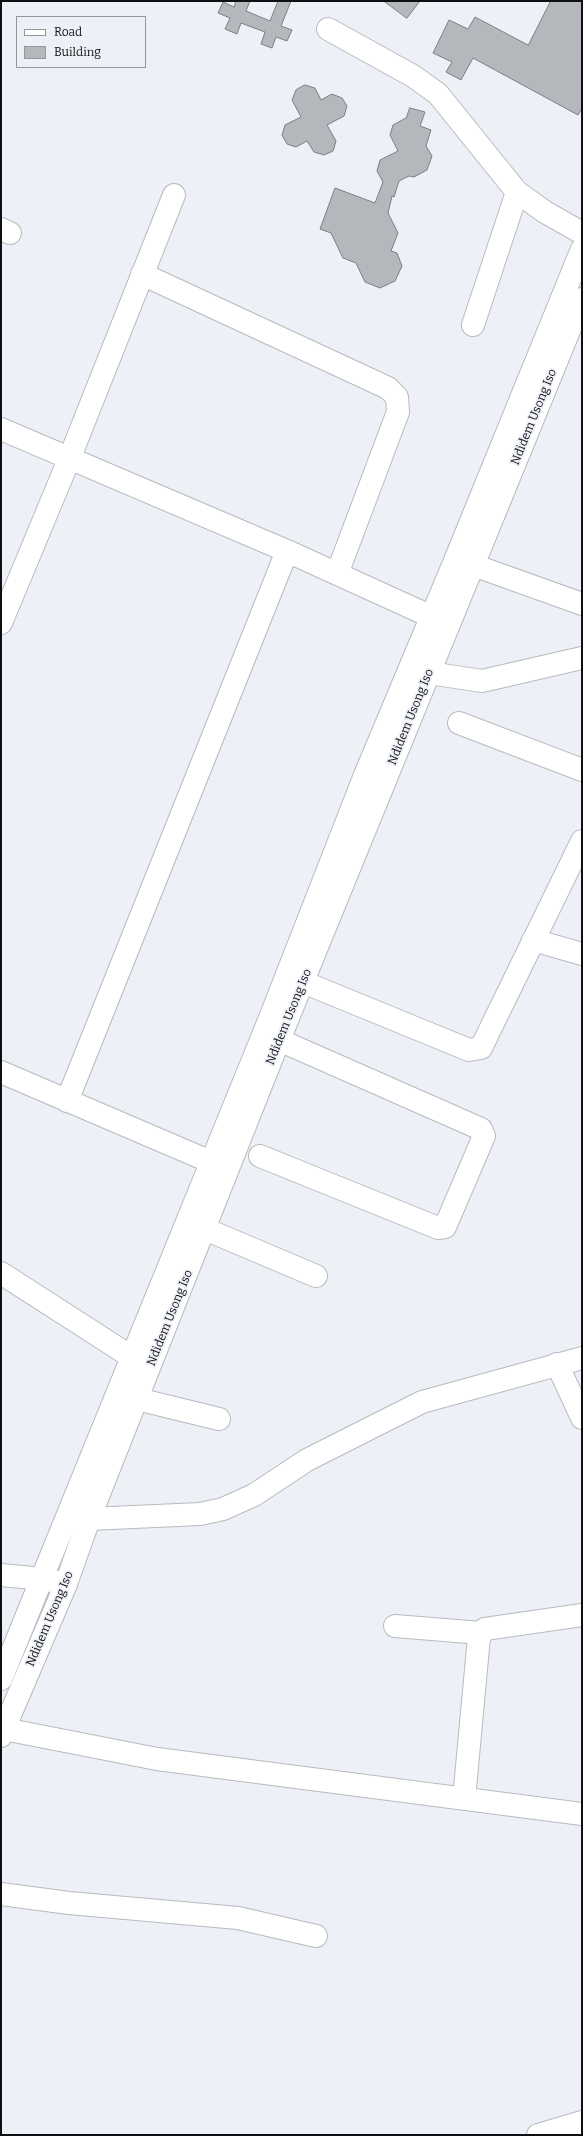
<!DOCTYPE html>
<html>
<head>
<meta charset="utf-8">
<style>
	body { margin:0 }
	#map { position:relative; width:583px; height:2136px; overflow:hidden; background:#edf0f6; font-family:Bitter,serif }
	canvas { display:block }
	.frame { position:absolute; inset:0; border:2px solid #0e0f11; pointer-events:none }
	.legend { position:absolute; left:16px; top:16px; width:130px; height:52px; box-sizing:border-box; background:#edf0f6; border:1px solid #94969a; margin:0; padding:5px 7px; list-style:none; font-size:12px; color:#0e0f11 }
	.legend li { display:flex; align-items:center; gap:8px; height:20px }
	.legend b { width:20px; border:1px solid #94969a }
</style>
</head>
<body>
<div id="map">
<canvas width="583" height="2136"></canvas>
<div class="frame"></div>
<ul class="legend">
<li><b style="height:5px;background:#fff"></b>Road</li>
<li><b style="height:11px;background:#b4b7bc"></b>Building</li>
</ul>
</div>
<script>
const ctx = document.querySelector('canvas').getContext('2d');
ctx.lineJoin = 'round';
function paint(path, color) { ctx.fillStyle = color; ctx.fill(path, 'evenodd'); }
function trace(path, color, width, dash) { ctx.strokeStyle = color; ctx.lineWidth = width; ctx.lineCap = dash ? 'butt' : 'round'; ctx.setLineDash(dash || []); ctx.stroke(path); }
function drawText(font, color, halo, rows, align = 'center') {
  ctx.font = font + ' Bitter,serif'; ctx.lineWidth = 3.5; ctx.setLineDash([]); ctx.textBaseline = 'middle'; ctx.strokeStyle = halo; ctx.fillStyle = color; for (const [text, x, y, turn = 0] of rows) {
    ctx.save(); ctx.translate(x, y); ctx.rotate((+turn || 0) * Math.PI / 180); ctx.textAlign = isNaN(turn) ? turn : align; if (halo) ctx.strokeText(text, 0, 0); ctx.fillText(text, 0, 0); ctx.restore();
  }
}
const building = new Path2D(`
	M236 1H250L246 11 270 21 278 1H291L281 26 292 30 287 41 276 37 272 48 261 44 265 32 241 23 237 34 225 29 230 18 218 13 223 2 234 7Z
	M384 1H420L407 18Z
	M551 1H582V108L578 115 473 58 461 80 446 72 452 62 433 53 449 20 468 29 475 17 528 45Z
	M305 85 315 88 321 100 332 94 342 98 347 106 344 116 327 125 336 141 333 151 324 155 314 152 307 141 296 147 287 144 282 135 285 125 301 117 292 100 296 90Z
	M410 108 425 112 420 126 431 130 426 146 432 156 427 170 414 177 409 176 399 181 394 197 392 196 388 213 398 233 391 251 397 253 402 266 395 281 380 288 365 282 356 263 343 258 331 233 320 229 335 188 375 203 383 182 377 171 380 160 398 151 390 135 393 125 406 118Z`);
paint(building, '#b4b7bc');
trace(building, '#7b7e83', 1);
const minor = new Path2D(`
	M328 29 413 76 438 94 517 192 545 212 582 233
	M1 229 10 233
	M142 274 388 388 397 397 398 412 337 574
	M473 325 517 192
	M1 429 287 551 432 617
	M473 565 582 604
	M1 623 70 457 174 195
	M429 673 482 681 582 658
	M459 723 582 770
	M533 940 582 954
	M303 982 469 1050 481 1048 582 841
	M1 1072 211 1162
	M67 1101 287 551
	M260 1156 438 1228 445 1227 484 1136 481 1129 279 1040
	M205 1229 316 1276
	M1 1273 133 1358
	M557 1364 582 1418
	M137 1399 219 1419
	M89 1519 200 1514 223 1509 254 1495 307 1460 422 1402 582 1358
	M1 1575 43 1579 66 1584
	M395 1626 481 1633
	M4 1729 157 1759 582 1814
	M464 1799 479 1637 485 1629 582 1615
	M1 1894 69 1903 238 1918 316 1936`);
const major = new Path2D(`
	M538 2135 582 2122`);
const highway = new Path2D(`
	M1 1679 270 1018 365 775 454 563 582 249
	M1 1736 66 1584 89 1519 279 1040 582 299`);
trace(minor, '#b7babf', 24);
trace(major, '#b7babf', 24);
trace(highway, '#b7babf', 24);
trace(minor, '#fff', 22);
trace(major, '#fff', 22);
trace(highway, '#fff', 22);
drawText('12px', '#0e0f11', '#edf0f6', [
	["Ndidem Usong Iso",534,417,-68],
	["Ndidem Usong Iso",411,717,-68],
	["Ndidem Usong Iso",289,1017,-68],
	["Ndidem Usong Iso",170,1318,-68],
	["Ndidem Usong Iso",50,1619,-67]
]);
</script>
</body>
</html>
